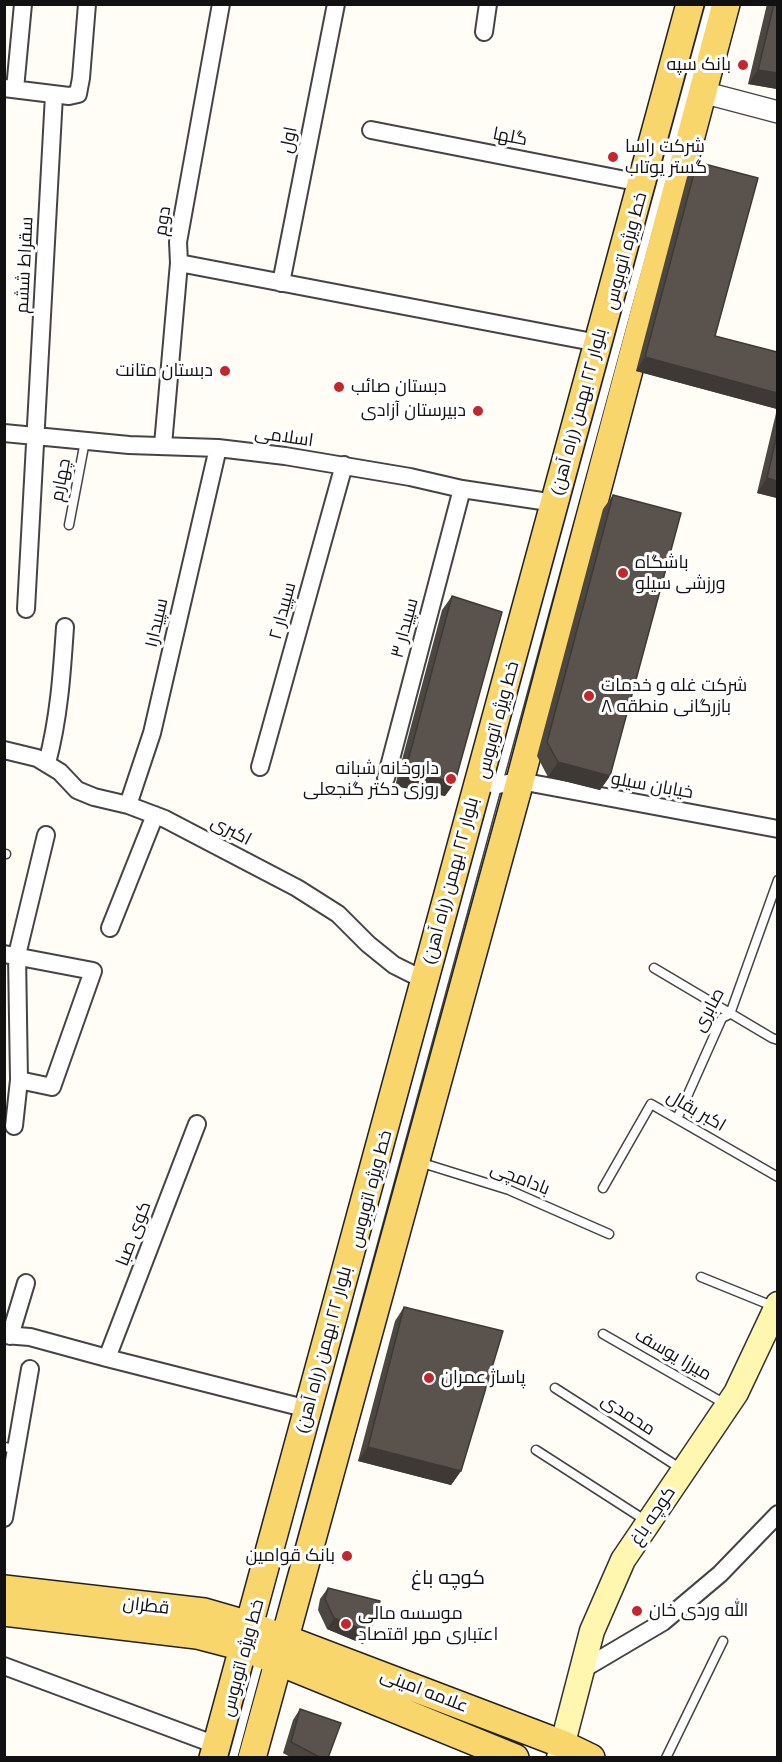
<!DOCTYPE html>
<html>
<head>
<meta charset="utf-8">
<style>
	body { margin:0 }
	#map { position:relative; width:782px; height:1762px; overflow:hidden; background:#fffdf5; font-family:"PT Serif",serif }
	canvas { display:block }
	.frame { position:absolute; inset:0; border:6px solid #111; pointer-events:none }
</style>
</head>
<body>
<div id="map">
<canvas width="782" height="1762"></canvas>
<div class="frame"></div>
</div>
<script>
const ctx = document.querySelector('canvas').getContext('2d');
ctx.lineJoin = 'round';
function trace(path, color, width, dash) { ctx.strokeStyle = color; ctx.lineWidth = width; ctx.lineCap = dash ? 'butt' : 'round'; ctx.setLineDash(dash || []); ctx.stroke(path); }
function paint(path, color) { ctx.fillStyle = color; ctx.fill(path, 'evenodd'); }
function drawText(font, color, halo, rows, align = 'center') {
  ctx.font = font + ' "PT Serif",Cairo,serif'; ctx.lineWidth = 6; ctx.setLineDash([]); ctx.textBaseline = 'middle'; ctx.strokeStyle = halo; ctx.fillStyle = color; for (const [text, x, y, turn = 0] of rows) {
    ctx.save(); ctx.translate(x, y); ctx.rotate((+turn || 0) * Math.PI / 180); ctx.textAlign = isNaN(turn) ? turn : align; if (halo) ctx.strokeText(text, 0, 0); ctx.fillText(text, 0, 0); ctx.restore();
  }
}
const service = new Path2D(`
	M69 525 85 441
	M4 854H6
	M654 968 772 1038 778 1040
	M677 1119 722 1018 730 1014 778 880
	M419 1162 509 1190 609 1234
	M603 1188 651 1104 778 1177
	M701 1277 775 1307
	M603 1334 727 1405
	M555 1388 683 1470
	M4 1447 16 1449
	M536 1450 648 1522
	M268 1628 710 4
	M233 1758 260 1658
	M666 1758 723 1641`);
const minor = new Path2D(`
	M484 32 488 4
	M4 88 69 96 78 94 81 78 87 4
	M15 89 23 4
	M371 130 641 183
	M179 263 598 343
	M281 283 336 4
	M4 433 129 445 218 448 285 456 410 477 462 489 555 503
	M163 445 179 263 178 242 221 4
	M26 609 54 95
	M4 750 37 758 60 772 77 790 94 797 128 805 165 819 297 888 338 914 368 944 394 965 424 980
	M47 763C59 718 62 673 65 627
	M260 767 344 465
	M386 778 462 489
	M479 781 497 785 520 781 778 829
	M128 805 152 733 218 448
	M110 928 155 815
	M4 954 93 971 52 1087 19 1080
	M14 1126 19 1080 17 955 46 835
	M4 1335 30 1337 107 1358 197 1124
	M10 1336 26 1283
	M107 1358 308 1409
	M4 1518 30 1369
	M4 1666 216 1745
	M580 1671 663 1622 720 1574 778 1514`);
const tertiary = new Path2D(`
	M702 92 778 112`);
const secondary = new Path2D(`
	M559 1758 592 1631 623 1560 736 1393 778 1304`);
const primary = new Path2D(`
	M4 1589 204 1612 249 1625 562 1744 591 1758
	M4 1612 197 1635 243 1647 515 1758
	M213 1758 690 4
	M252 1758 520 781 726 4`);
trace(service, '#444', 11);
trace(minor, '#444', 20);
trace(tertiary, '#444', 24);
trace(secondary, '#333', 27);
trace(primary, '#222', 30);
trace(service, '#fff', 8);
trace(minor, '#fff', 16);
trace(tertiary, '#fff', 21);
trace(secondary, '#fff6b0', 24);
trace(primary, '#f9d66b', 27);
paint(new Path2D(`
	M767 4H777V89L748 84Z
	M697 162 715 336 777 352V498L757 493 777 409 636 371 687 177Z
	M613 495 610 776 600 790 548 777 537 756 603 509Z
	M452 596 455 782 445 796 395 786 442 610Z
	M404 1307 461 1471 451 1485 358 1461 395 1321Z
	M328 1588 363 1644 327 1629 318 1610 320 1599Z
	M300 1709 328 1758H292L283 1753 293 1720Z`), '#4d4742');
paint(new Path2D(`
	M758 70 777 73V89L748 84Z
	M645 357 777 393V409L636 371Z
	M767 478 777 481V498L757 493Z
	M558 762 610 776 600 790 548 777Z
	M405 772 455 782 445 796 395 786Z
	M368 1447 461 1471 451 1485 358 1461Z
	M334 1618 370 1633 363 1644 327 1629Z`), '#3f3936');
const building = new Path2D(`
	M774 4H777V73L758 70Z
	M697 162 758 178 715 336 777 352V393L645 357Z
	M777 434V481L767 478Z
	M613 495 681 513 610 776 558 762 547 742Z
	M452 596 502 612 455 782 405 772Z
	M404 1307 503 1331 461 1471 368 1447Z
	M328 1588 380 1601 370 1633 334 1618 325 1599Z
	M300 1709 341 1723 328 1758H321L291 1742Z`);
paint(building, '#5a524d');
trace(building, '#3f3936', 1.5);
for (const [x, y, r, color] of [
	[743,65,6,"#c4262e"],
	[613,157,6,"#c4262e"],
	[225,371,6,"#c4262e"],
	[339,387,6,"#c4262e"],
	[478,411,6,"#c4262e"],
	[623,573,6,"#c4262e"],
	[589,696,6,"#c4262e"],
	[451,779,6,"#c4262e"],
	[429,1378,6,"#c4262e"],
	[347,1556,6,"#c4262e"],
	[637,1611,6,"#c4262e"],
	[346,1624,6,"#c4262e"]
]) { const dot = new Path2D(); dot.arc(x, y, r, 0, 2 * Math.PI); ctx.fillStyle = color; ctx.fill(dot); trace(dot, '#fff', 2); }
drawText('18px', '#111', '#fff', [
	["بانک سپه",731,65,"right"],
	["شرکت راسا",625,147],
	["گستر یوتاب",625,168],
	["دبستان متانت",213,371,"right"],
	["دبستان صائب",351,387],
	["دبیرستان آزادی",466,411,"right"],
	["باشگاه",635,563],
	["ورزشی سیلو",635,584],
	["شرکت غله و خدمات",601,686],
	["بازرگانی منطقه ۸",601,707],
	["داروخانه شبانه",439,769,"right"],
	["روزی دکتر گنجعلی",439,790,"right"],
	["پاساژ عمران",441,1378],
	["بانک قوامین",335,1556,"right"],
	["الله وردی خان",649,1611],
	["موسسه مالی",358,1614],
	["اعتباری مهر اقتصاد",358,1635]
], 'left');
drawText('18px', '#111', '#fff', [
	["گلها",510,137,11],
	["اول",289,140,-79],
	["دوم",163,221,-81],
	["خط ویژه اتوبوس",626,251,-75],
	["سقراط ششم",25,265,-87],
	["بلوار ۲۲ بهمن (راه آهن)",579,412,-75],
	["اسلامی",284,437,8],
	["چهارم",61,480,-79],
	["سپیدار ۲",283,611,-75],
	["سپیدار۱",157,623,-77],
	["سپیدار ۳",405,628,-75],
	["خط ویژه اتوبوس",498,720,-75],
	["خیابان سیلو",652,786,10],
	["اکبری",231,831,28],
	["بلوار ۲۲ بهمن (راه آهن)",451,881,-75],
	["صابری",709,1010,-62],
	["اکبر بقال",696,1111,30],
	["بادامچی",520,1179,21],
	["خط ویژه اتوبوس",371,1189,-75],
	["کوی صبا",134,1234,-69],
	["بلوار ۲۲ بهمن (راه آهن)",324,1350,-75],
	["میرزا یوسف",673,1355,30],
	["محمدی",628,1415,33],
	["کوچه باغ",653,1516,-56],
	["قطران",146,1606,7],
	["خط ویژه اتوبوس",243,1658,-75],
	["علامه امینی",424,1691,21]
]);
drawText('20px', '#111', '#fff', [
	["کوچه باغ",448,1578]
]);
</script>
</body>
</html>
